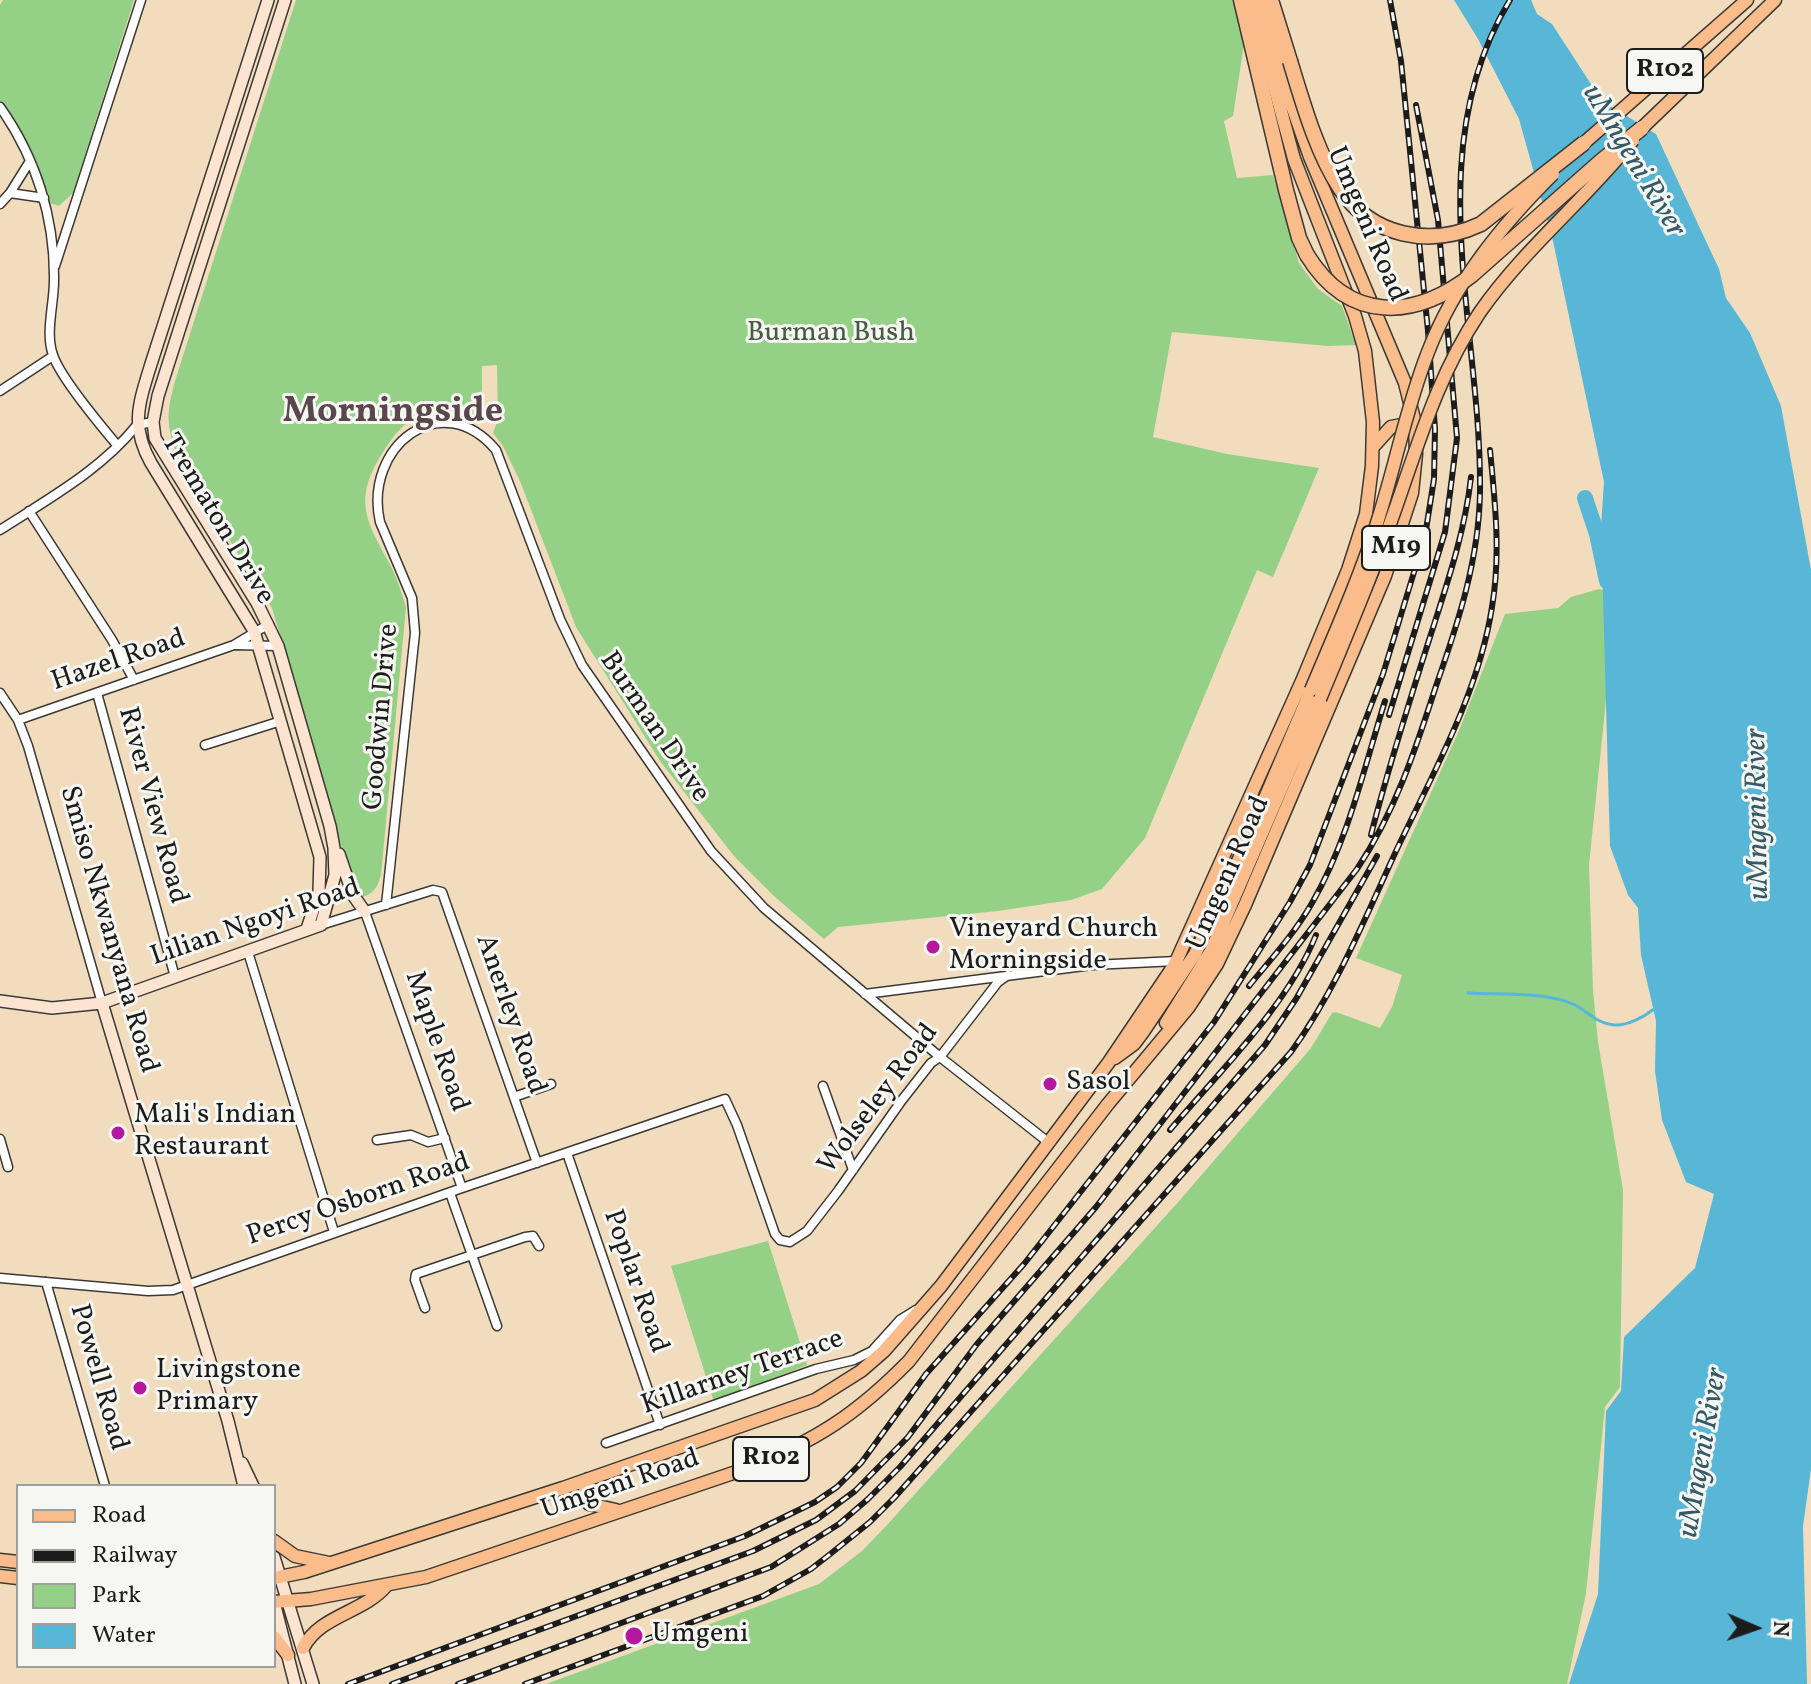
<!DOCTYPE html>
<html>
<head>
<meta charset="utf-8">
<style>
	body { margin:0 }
	#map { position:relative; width:1811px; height:1684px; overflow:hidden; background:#f2dcbe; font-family:Vollkorn,serif }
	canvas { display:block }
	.legend { position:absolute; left:16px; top:1484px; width:260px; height:184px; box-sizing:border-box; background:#f6f6f2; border:2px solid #9f9f9c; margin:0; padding:10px 14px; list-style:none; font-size:24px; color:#1c1c1c }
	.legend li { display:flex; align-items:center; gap:16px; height:40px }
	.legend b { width:40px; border:2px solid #9f9f9c }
	.north { position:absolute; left:1715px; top:1588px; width:80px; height:80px; -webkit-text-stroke:6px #f6f6f2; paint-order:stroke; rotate:92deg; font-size:22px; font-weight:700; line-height:32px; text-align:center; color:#1c1c1c }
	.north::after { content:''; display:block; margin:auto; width:28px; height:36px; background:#1c1c1c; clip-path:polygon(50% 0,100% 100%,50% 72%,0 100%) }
</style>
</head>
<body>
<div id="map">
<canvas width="1811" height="1684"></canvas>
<ul class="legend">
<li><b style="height:10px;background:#fabc8b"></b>Road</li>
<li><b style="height:10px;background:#1c1c1c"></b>Railway</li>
<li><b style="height:22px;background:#94d085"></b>Park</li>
<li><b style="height:22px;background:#58b7d7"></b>Water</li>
</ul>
<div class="north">N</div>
</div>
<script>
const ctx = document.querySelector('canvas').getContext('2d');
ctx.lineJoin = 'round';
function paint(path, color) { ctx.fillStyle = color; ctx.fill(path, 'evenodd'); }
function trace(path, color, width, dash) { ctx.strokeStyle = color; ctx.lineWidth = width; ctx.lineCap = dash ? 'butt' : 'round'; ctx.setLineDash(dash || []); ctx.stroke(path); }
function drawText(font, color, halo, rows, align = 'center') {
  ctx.font = font + ' Vollkorn,serif'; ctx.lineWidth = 6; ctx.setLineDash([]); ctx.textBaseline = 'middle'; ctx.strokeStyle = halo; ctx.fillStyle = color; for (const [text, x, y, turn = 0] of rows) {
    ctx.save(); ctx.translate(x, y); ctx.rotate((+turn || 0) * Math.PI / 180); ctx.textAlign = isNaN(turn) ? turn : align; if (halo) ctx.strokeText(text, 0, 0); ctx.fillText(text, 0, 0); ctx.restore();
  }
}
paint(new Path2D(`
	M3 0H134L73 193 59 206 50 203 41 193 7 116 0 109V5Z
	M296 0H1234L1244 44 1233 116 1224 121 1237 178 1273 175 1299 263 1318 289 1342 306 1356 345 1328 346 1172 332 1153 437 1227 454 1319 468 1273 577 1257 570 1145 838 1102 889 1071 900 998 911 838 927 824 939 775 897 734 856 660 761 576 627 520 481 503 446 493 433 498 420 497 365 482 366V404L478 416C460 422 440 409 423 415 402 422 394 436 383 452 354 498 364 517 388 561 396 575 401 591 406 607L381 875C377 888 375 892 363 897L355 893 272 608 178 458C166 424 166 415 175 381Z
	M1599 589 1606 591 1612 642 1589 865 1593 991 1598 1042 1623 1190 1620 1387 1605 1407 1586 1593 1567 1684H546L819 1584 862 1551 887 1525 1180 1200 1311 1048 1332 1013 1336 1012 1380 1028 1392 1007 1402 975 1356 958 1458 733 1505 614 1558 608 1571 597Z
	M768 1241 807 1365 714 1402 671 1266Z`), '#94d085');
paint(new Path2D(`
	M1454 0H1531L1537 14 1552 24 1602 101 1656 134 1719 269 1726 298 1750 333 1781 406 1811 570V1469L1803 1526 1807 1684H1569L1598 1594 1606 1411 1621 1391 1624 1337 1695 1268 1714 1194 1686 1182 1662 1120 1655 1071 1656 1021 1641 955 1638 908 1628 895 1610 846 1601 526 1604 482 1553 241 1519 119 1478 39Z`), '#58b7d7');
trace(new Path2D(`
	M1468 993C1502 995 1544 991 1575 1005 1588 1012 1598 1024 1614 1025 1627 1026 1644 1017 1654 1009`), '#58b7d7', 3);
trace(new Path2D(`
	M1585 498 1597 534 1607 581`), '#58b7d7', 16);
const street = new Path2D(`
	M0 107C36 158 55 218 54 281 54 304 45 333 53 355 60 377 101 426 117 445
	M10 193 30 161
	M0 204 10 193 44 198
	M55 266 141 0
	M0 391 53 356
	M29 511 112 640 134 680
	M0 530C48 499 101 470 137 425L153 422
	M235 645 278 646
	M0 693 18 720 28 746 102 1003
	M97 693 175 977
	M18 720 234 645 269 624
	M205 745 281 721
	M386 905 415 633 412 598 380 522C363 447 441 385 496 450L560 619 582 665 711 851 764 908 940 1057 1048 1142
	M365 912 462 1188
	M321 925 433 890 442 892 537 1163
	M248 952 334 1232
	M865 994 1092 965 1177 961
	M823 1086 853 1170
	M514 1097 551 1084
	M0 1139 8 1167
	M377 1140 411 1135 428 1142 445 1138
	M567 1153 660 1425
	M450 1193 497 1326
	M0 1278 148 1291 173 1290 462 1188 725 1099 737 1125 775 1234 780 1240 790 1242 807 1231 838 1191 902 1100 931 1063 940 1057 998 982 1008 975
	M46 1282 105 1486
	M425 1308 415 1280 416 1274 525 1237 533 1236 539 1246
	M606 1443 816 1369 854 1360 872 1351 900 1320 916 1310`);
const secondary = new Path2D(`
	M268 0 151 364C139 403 130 426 151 463L254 631 320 857 319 892 307 929
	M339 854 353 895 365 912
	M0 1001 52 1008 102 1003 321 925 335 875 334 848 330 826 278 646 257 603 155 438 153 422 158 396 285 0
	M102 1003 228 1421 244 1486
	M242 1463 253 1486
	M274 1557 313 1684
	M274 1602 295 1684`);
const primary = new Path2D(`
	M1642 128 1775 0
	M1584 143 1747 0
	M1373 447 1391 427 1412 423
	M1166 1023 1211 951 1320 699
	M1115 1058 1134 1044 1143 1032 1195 954 1227 887 1311 690
	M588 1479 584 1495 589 1504 616 1510
	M274 1541 295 1556 329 1563
	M0 1560 18 1562
	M0 1576 18 1578
	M274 1578 304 1572 563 1488 815 1400 861 1371 884 1351 941 1286 1109 1062 1175 964 1302 681 1348 570 1366 514 1372 466 1373 422 1365 351 1355 316 1294 159 1251 0
	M274 1602 311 1599 426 1577 748 1468C817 1440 857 1414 909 1361L1108 1104 1188 1008 1217 964 1245 905 1385 576 1412 493 1416 454 1415 423 1405 383 1310 157 1290 100 1263 0
	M274 1637 288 1655
	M303 1648C320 1615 363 1613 386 1586`);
const highway = new Path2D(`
	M1241 0 1286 190 1299 238 1307 255
	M1271 0 1290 61`);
trace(street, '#3c3934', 11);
trace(secondary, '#3c3934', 14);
trace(primary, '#3c3934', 15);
trace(highway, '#3c3934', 17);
trace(street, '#fff', 8);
trace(secondary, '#fde4d1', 11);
trace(primary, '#fabc8b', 12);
trace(highway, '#fabc8b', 14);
const rail = new Path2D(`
	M1389 715 1445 532 1457 438 1438 220 1416 105
	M1371 835C1388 768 1409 703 1430 637 1447 584 1465 532 1471 477
	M1249 986C1271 959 1295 933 1312 903 1348 841 1364 768 1385 701
	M1170 1130C1219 1072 1288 1005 1316 935
	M348 1684 745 1536 815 1502 837 1487 861 1463 926 1374 1024 1264 1214 1022 1290 902 1310 865 1383 674 1425 536 1434 479 1435 429 1428 331 1401 61 1390 0
	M392 1684 753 1551 816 1520 855 1491 908 1437 977 1344 1096 1207 1357 869C1395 812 1415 751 1436 686 1458 623 1479 560 1480 492 1482 329 1418 151 1510 0
	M458 1684 771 1567 839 1524 868 1499 900 1467 1265 1045 1296 999 1377 856
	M525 1684 763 1596 811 1569 829 1555 870 1522 894 1498 1291 1052C1336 990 1365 918 1397 849 1434 771 1479 692 1492 607 1501 554 1495 502 1490 450`);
trace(rail, '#1c1c1c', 6);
trace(rail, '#f6f6f2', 3, [9]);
const primaryBridge = new Path2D(`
	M1311 690C1334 635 1358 582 1376 526 1395 468 1406 408 1428 352 1455 282 1501 226 1553 174
	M1320 699C1344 641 1369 583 1390 524 1416 452 1436 377 1480 312 1524 249 1585 200 1633 140`);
const highwayBridge = new Path2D(`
	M1290 61C1303 103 1316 151 1340 188 1371 237 1430 248 1481 224L1584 143
	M1307 255C1349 323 1414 320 1472 275L1601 161 1642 128`);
trace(primaryBridge, '#3c3934', 15, []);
trace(highwayBridge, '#3c3934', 17, []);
trace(primaryBridge, '#fabc8b', 12);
trace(highwayBridge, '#fabc8b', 14);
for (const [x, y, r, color] of [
	[933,947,8,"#b5179e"],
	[1050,1084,8,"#b5179e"],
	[118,1133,8,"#b5179e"],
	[140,1388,8,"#b5179e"],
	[634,1636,10,"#b5179e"]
]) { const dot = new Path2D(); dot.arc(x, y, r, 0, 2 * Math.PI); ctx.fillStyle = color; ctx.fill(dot); trace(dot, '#f6f6f2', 3); }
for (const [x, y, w] of [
	[1665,71,76],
	[1396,548,68],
	[771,1459,76]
]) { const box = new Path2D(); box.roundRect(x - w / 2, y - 22, w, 44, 6); ctx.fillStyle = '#f6f6f2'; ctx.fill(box); trace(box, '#1c1c1c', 2); }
drawText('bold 26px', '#1c1c1c', null, [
	["R102",1665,71],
	["M19",1396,548],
	["R102",771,1459]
]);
drawText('28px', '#1c1c1c', '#f6f6f2', [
	["Umgeni Road",1365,225,67],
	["Trematon Drive",216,520,59],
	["Hazel Road",119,662,-19],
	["Goodwin Drive",383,717,-85],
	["Burman Drive",653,728,56],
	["River View Road",151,806,75],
	["Umgeni Road",1230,874,-66],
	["Lilian Ngoyi Road",256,924,-19],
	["Smiso Nkwanyana Road",107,930,74],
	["Anerley Road",509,1015,71],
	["Maple Road",435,1042,71],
	["Wolseley Road",880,1100,-53],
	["Percy Osborn Road",359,1201,-19],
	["Poplar Road",634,1282,71],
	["Killarney Terrace",743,1374,-19],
	["Powell Road",97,1378,74],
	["Umgeni Road",621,1486,-19]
]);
drawText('28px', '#465b41', '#f6f6f2', [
	["Burman Bush",831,335]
]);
drawText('28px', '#1c1c1c', '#f6f6f2', [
	["Vineyard Church",949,931],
	["Morningside",949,963],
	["Sasol",1066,1084],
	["Mali's Indian",134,1117],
	["Restaurant",134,1149],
	["Livingstone",156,1372],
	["Primary",156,1404],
	["Umgeni",652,1636]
], 'left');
drawText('italic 30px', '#345a67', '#f6f6f2', [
	["uMngeni River",1632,162,59],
	["uMngeni River",1760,814,-91],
	["uMngeni River",1705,1453,-80]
]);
drawText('bold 36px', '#5a464d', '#f6f6f2', [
	["Morningside",393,414]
]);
</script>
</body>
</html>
